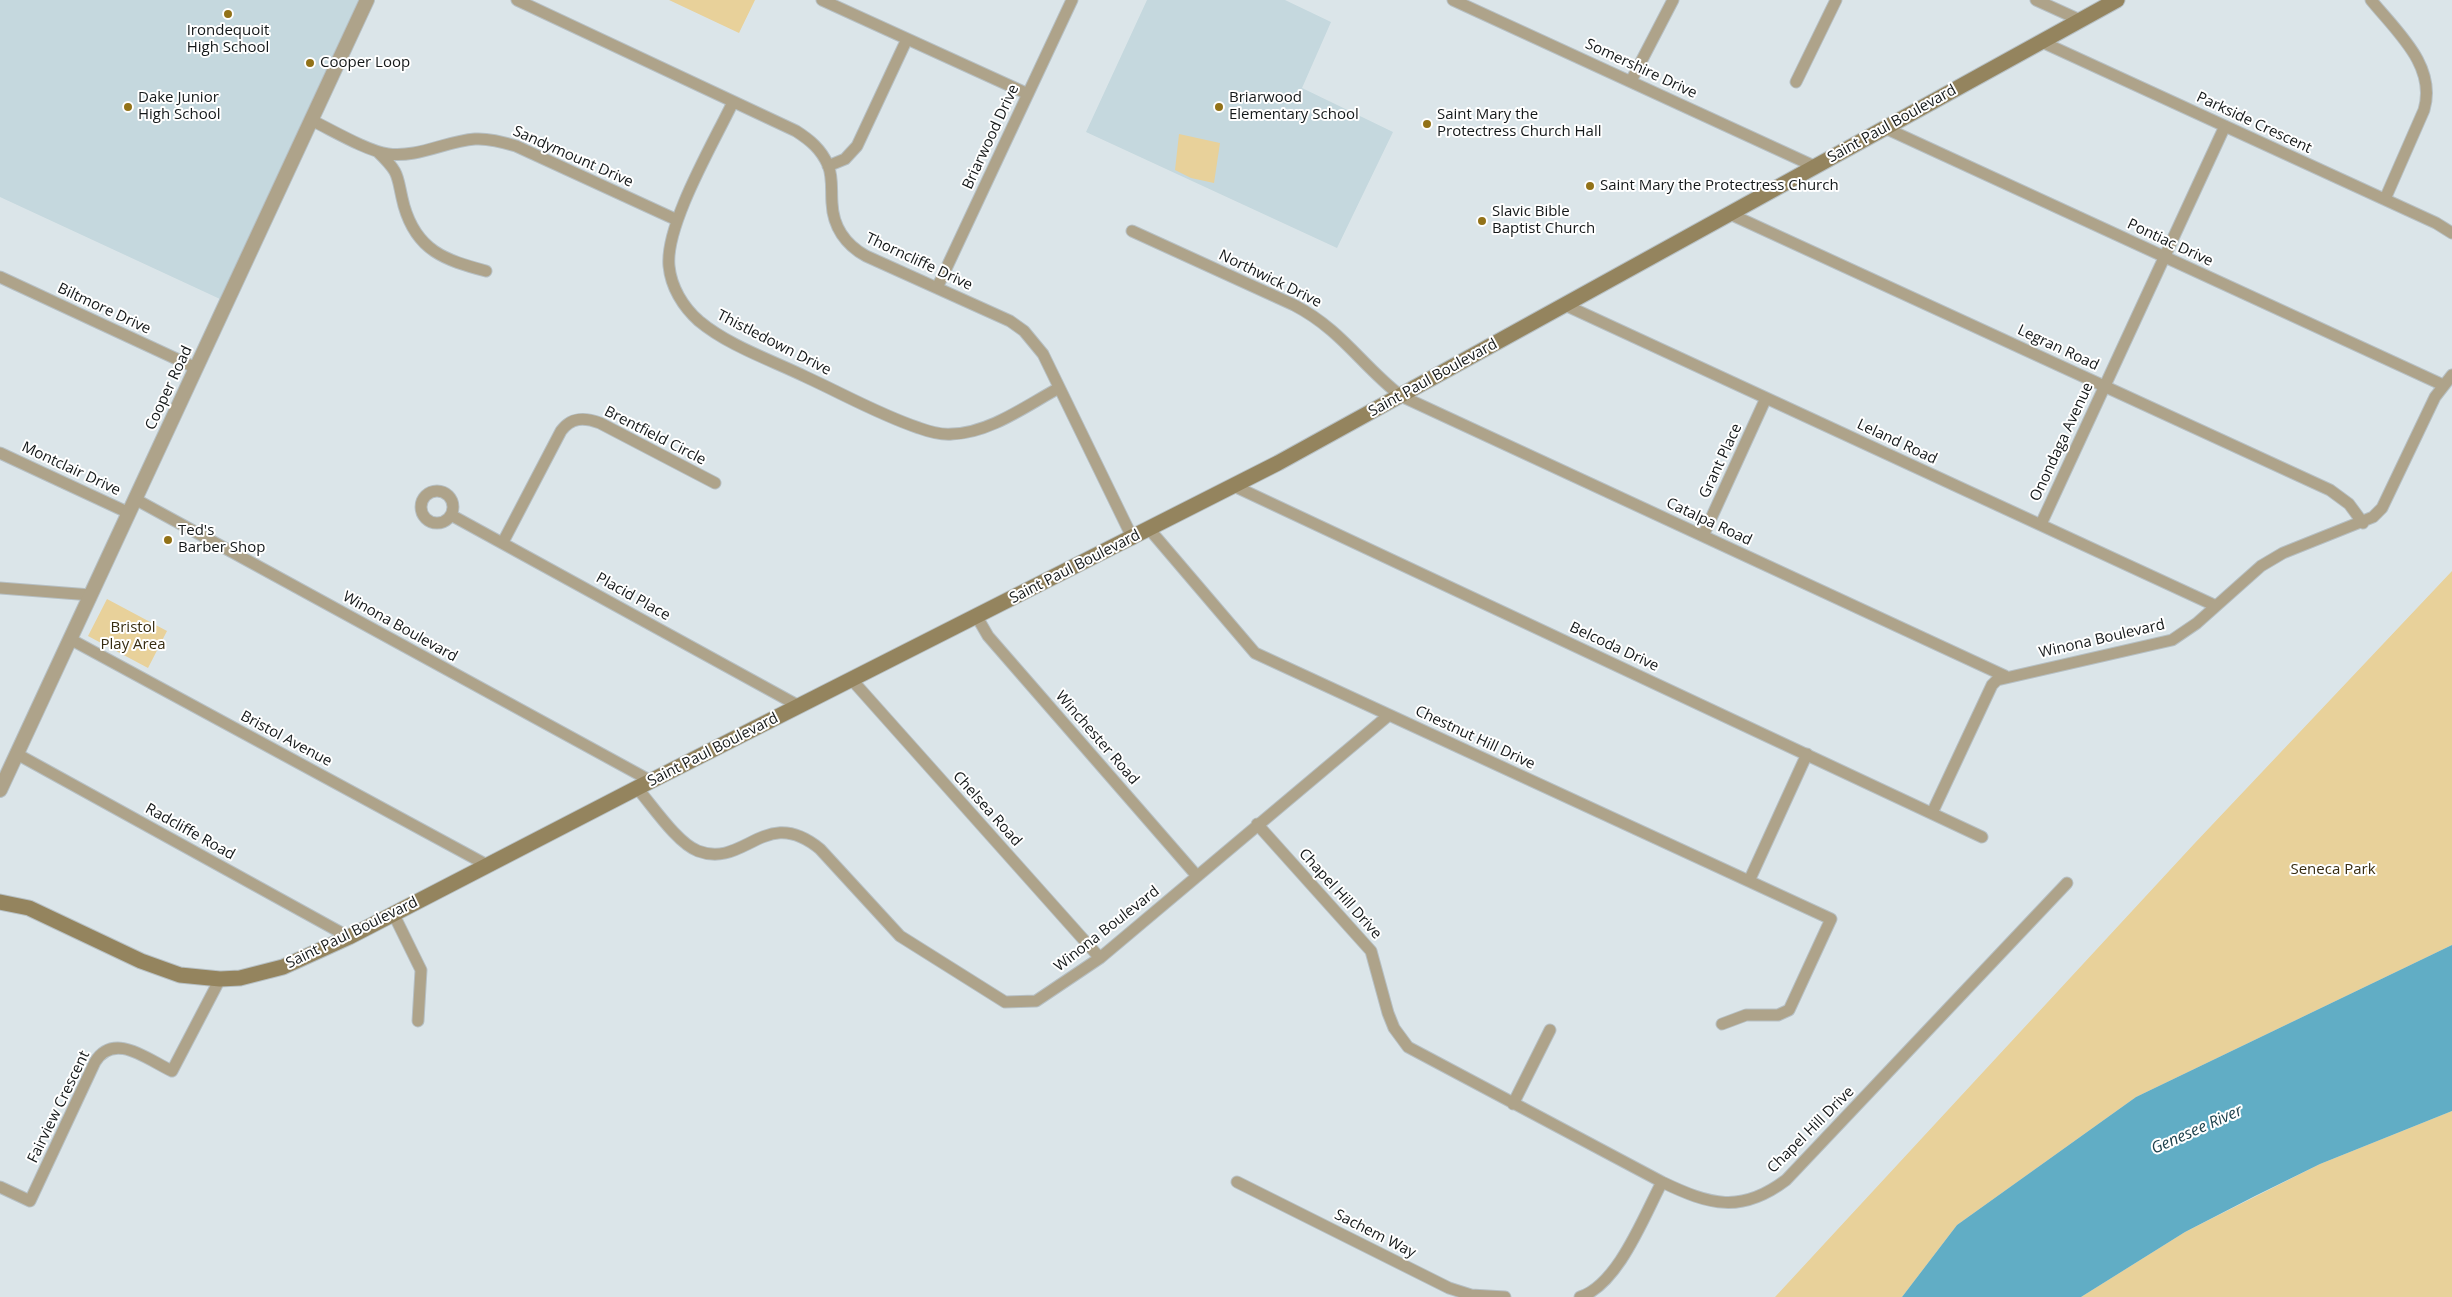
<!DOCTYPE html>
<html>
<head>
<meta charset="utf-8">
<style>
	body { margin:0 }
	canvas { display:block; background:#dbe5e9 }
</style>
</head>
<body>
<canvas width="2452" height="1297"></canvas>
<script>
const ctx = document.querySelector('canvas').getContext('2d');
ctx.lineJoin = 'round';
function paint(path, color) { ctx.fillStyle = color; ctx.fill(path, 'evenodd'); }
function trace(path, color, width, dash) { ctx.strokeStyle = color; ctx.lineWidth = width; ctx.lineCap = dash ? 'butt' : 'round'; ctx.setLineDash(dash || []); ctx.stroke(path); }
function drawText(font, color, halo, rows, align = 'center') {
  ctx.font = font + ' "Open Sans",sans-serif'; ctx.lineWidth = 4; ctx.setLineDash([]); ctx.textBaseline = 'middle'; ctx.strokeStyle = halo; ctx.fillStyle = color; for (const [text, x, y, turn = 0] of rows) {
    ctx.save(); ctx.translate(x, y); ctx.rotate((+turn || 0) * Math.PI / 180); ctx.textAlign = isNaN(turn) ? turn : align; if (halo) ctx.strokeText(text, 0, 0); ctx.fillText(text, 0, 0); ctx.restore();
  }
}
paint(new Path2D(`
	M0 0H360L220 299 0 197Z
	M1147 0H1285L1331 22 1302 88 1393 132 1337 248 1086 132Z`), '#c5d8de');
paint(new Path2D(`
	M669 0H755L739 33Z
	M1179 134 1220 143 1214 183 1191 178 1175 170Z
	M2452 571V945L2136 1097 1957 1225 1902 1297H1775L2194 844Z
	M107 599 167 631 148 668 88 636Z
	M2452 1111V1297H2081L2185 1232 2320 1164Z`), '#e8d19a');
paint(new Path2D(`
	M2452 945V1111L2320 1164 2255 1196 2185 1232 2081 1297H1902L1957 1225 2136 1097Z`), '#61adc5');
const minor = new Path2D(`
	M517 0 796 131C810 140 821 149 828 165 833 177 831 190 832 203 833 227 846 245 866 256L1010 321 1024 331 1043 354 1133 539
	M822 0 1028 94
	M1453 0 1816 167
	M2036 0 2080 20
	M2371 0C2397 32 2437 66 2424 110L2385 199
	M2042 42 2436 223 2452 233
	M1631 81 1673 0
	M1796 82 1836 0
	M733 102C714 142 665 225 669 266 671 287 683 307 699 321 729 346 771 360 806 377 843 394 880 415 919 428 930 432 941 435 952 434 990 433 1027 405 1059 388
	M311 120C332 130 367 151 388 154 418 158 446 141 475 139 489 138 503 142 516 146L677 220
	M1885 128 2443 385
	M378 152C402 175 396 176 404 206 417 251 445 260 486 271
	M828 166 845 159 857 146 907 39
	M1730 214 2330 490 2349 504 2363 523
	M1132 231 1294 305C1342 330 1361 365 1401 396L2005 676
	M0 277 196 368
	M937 288 1072 0
	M1565 305 2216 606
	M0 453 129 513
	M1234 486 1982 837
	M421 507a16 16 0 1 1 32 0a16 16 0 1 1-32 0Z
	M135 499 651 781
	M451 515 799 706
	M2041 524 2225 126
	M1150 530 1255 653 1831 919 1789 1010 1778 1015H1746L1722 1024
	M1703 536 1766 398
	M503 542 561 431C571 417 584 417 600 423L715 483
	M0 588 91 595
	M977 617 988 636 1197 876
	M70 639 487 865
	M852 680 1100 958
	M17 754 349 937
	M637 788C652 805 677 843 698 851 745 869 765 804 820 849L900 936 1005 1002 1036 1001 1100 958 1389 715
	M1932 813 1992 685 1997 680 2172 640 2197 623 2261 566 2283 553 2373 517 2382 508 2435 397 2452 375
	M1257 824 1371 951 1388 1013 1394 1028 1408 1047 1662 1182C1710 1205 1741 1214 1786 1180L2067 883
	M1749 881 1807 754
	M393 913 421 970 418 1021
	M1513 1104 1550 1030
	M1237 1182 1449 1288 1471 1295 1505 1297
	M0 1187 30 1201 95 1062C114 1031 148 1060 172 1071L220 979
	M1580 1297C1618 1285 1644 1216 1662 1182`);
const tertiary = new Path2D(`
	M0 790 367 0`);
const secondary = new Path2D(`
	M0 902 29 908 141 961 180 975 220 979 240 978 283 967 349 937 637 788 1278 463 2117 0`);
trace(minor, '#b7c0c4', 13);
trace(tertiary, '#b7c0c4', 16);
trace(secondary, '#b7c0c4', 17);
trace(minor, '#aea38a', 11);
trace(tertiary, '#aea38a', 14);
trace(secondary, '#94845e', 15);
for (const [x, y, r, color] of [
	[228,14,5,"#927218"],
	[310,63,5,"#927218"],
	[128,107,5,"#927218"],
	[1219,107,5,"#927218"],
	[1427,124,5,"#927218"],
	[1590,186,5,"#927218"],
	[1482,221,5,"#927218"],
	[168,540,5,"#927218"]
]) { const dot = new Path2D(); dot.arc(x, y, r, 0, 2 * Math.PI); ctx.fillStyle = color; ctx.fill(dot); trace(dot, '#fff', 2); }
drawText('15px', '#141819', '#fff', [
	["Irondequoit",228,31,"center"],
	["High School",228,48,"center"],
	["Cooper Loop",320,63],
	["Dake Junior",138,98],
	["High School",138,115],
	["Briarwood",1229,98],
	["Elementary School",1229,115],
	["Saint Mary the",1437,115],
	["Protectress Church Hall",1437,132],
	["Saint Mary the Protectress Church",1600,186],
	["Slavic Bible",1492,212],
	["Baptist Church",1492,229],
	["Ted's",178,531],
	["Barber Shop",178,548]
], 'left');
drawText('15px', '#141819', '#fff', [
	["Somershire Drive",1641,69,25],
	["Parkside Crescent",2254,123,25],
	["Saint Paul Boulevard",1892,124,-29],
	["Briarwood Drive",991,137,-65],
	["Sandymount Drive",573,157,24],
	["Pontiac Drive",2170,243,25],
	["Thorncliffe Drive",919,262,25],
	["Northwick Drive",1270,279,26],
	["Biltmore Drive",104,309,25],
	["Thistledown Drive",774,343,27],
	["Legran Road",2058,348,25],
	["Saint Paul Boulevard",1433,378,-29],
	["Cooper Road",169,388,-65],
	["Brentfield Circle",655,436,27],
	["Leland Road",1897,442,25],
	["Onondaga Avenue",2062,442,-65],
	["Grant Place",1721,461,-65],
	["Montclair Drive",71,469,25],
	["Catalpa Road",1709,522,25],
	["Saint Paul Boulevard",1075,567,-27],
	["Placid Place",633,597,29],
	["Winona Boulevard",400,627,29],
	["Winona Boulevard",2102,639,-13],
	["Belcoda Drive",1614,647,25],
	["Winchester Road",1097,738,49],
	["Chestnut Hill Drive",1475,738,25],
	["Bristol Avenue",286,739,28],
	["Saint Paul Boulevard",713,750,-27],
	["Chelsea Road",987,809,48],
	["Radcliffe Road",190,832,29],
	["Chapel Hill Drive",1340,894,48],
	["Winona Boulevard",1107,929,-38],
	["Saint Paul Boulevard",352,933,-26],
	["Fairview Crescent",59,1107,-64],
	["Chapel Hill Drive",1811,1130,-45],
	["Sachem Way",1375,1234,27]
]);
drawText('15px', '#372c11', '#fff', [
	["Bristol",133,628],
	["Play Area",133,645],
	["Seneca Park",2333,870]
]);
drawText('italic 16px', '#1e424d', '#fff', [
	["Genesee River",2197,1130,-24]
]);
</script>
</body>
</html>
